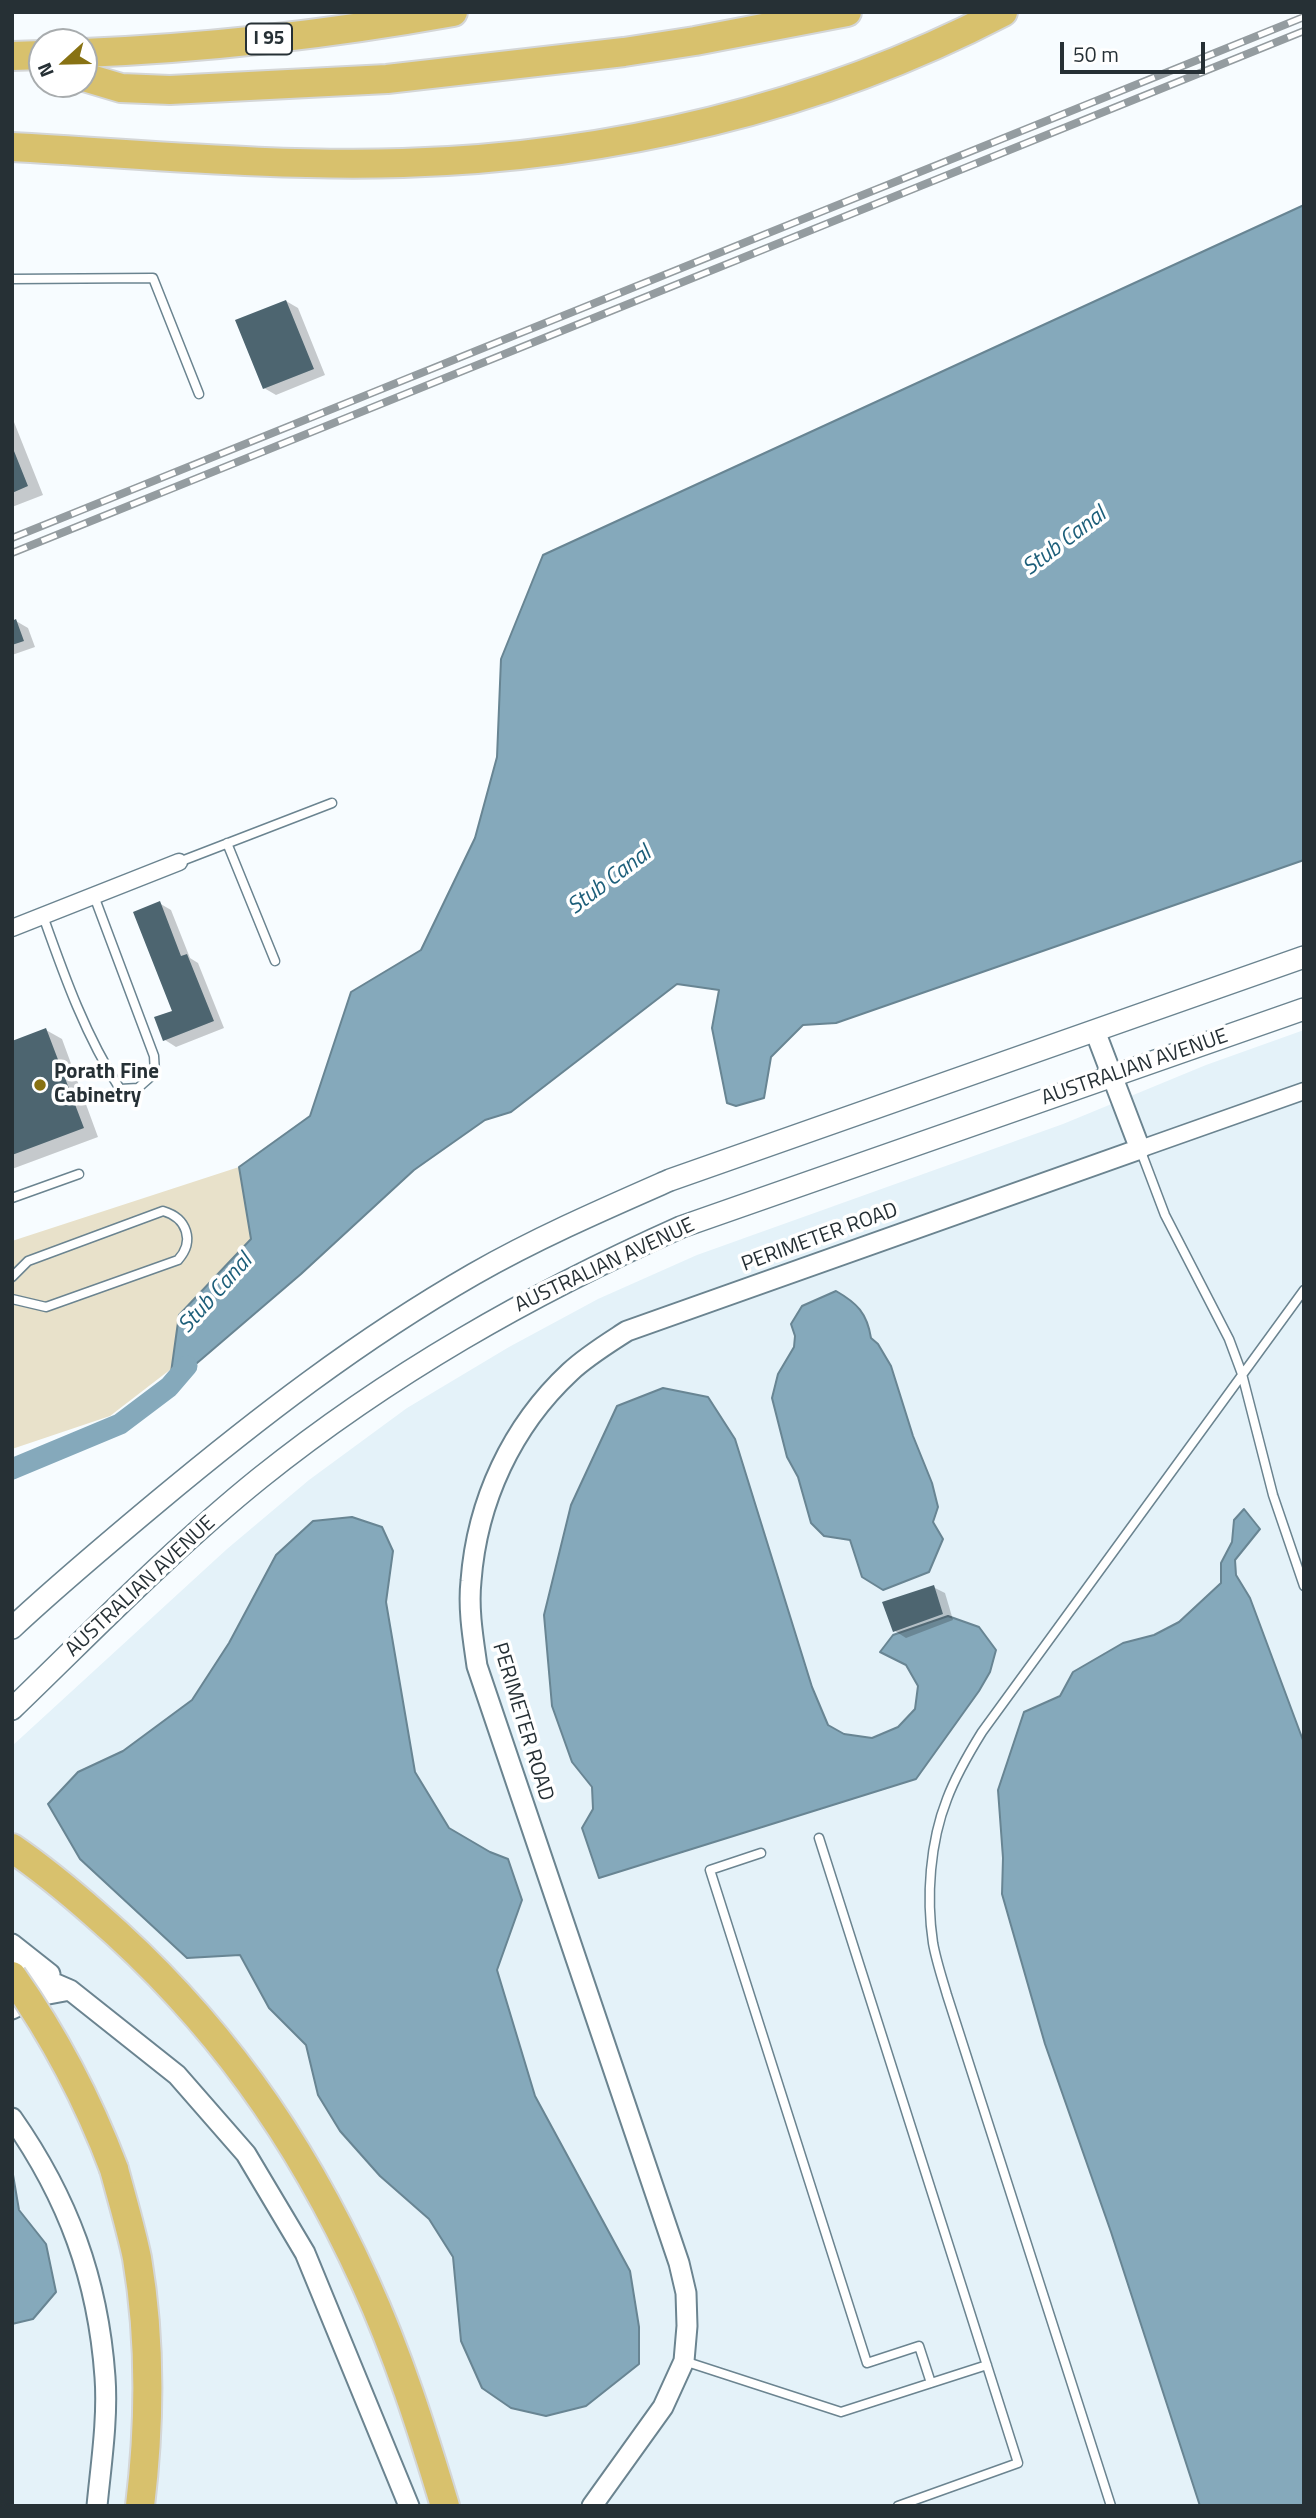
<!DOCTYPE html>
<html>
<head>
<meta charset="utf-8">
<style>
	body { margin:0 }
	#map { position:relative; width:1316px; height:2518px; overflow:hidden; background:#f7fcff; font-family:"Titillium Web",sans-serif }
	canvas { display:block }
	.frame { position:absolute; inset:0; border:14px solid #263035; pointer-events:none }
	.north { position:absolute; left:28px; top:28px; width:70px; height:70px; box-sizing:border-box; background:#fff; border:2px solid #a8acae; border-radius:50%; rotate:248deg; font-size:19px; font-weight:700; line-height:28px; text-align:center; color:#263035 }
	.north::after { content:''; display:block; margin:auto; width:24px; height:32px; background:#887213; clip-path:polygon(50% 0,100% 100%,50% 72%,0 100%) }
	.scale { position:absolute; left:1060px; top:42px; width:145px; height:32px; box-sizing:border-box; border:4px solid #263035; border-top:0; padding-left:9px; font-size:21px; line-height:24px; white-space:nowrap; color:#263035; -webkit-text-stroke:5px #fff; paint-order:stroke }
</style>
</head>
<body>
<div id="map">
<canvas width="1316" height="2518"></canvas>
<div class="frame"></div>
<div class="north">N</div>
<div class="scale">50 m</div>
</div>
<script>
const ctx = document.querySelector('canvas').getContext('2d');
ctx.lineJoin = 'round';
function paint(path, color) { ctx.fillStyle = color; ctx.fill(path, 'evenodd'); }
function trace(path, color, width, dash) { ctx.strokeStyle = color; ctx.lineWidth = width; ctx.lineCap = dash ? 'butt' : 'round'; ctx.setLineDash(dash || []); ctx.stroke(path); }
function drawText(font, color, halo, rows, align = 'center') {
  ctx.font = font + ' "Titillium Web",sans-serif'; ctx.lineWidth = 7; ctx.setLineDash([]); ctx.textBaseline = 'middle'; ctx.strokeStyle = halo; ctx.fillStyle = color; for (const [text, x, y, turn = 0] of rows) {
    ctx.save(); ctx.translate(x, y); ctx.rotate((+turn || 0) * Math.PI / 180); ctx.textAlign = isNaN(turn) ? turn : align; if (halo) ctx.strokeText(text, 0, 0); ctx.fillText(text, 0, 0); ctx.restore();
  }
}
paint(new Path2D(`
	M1304 1030V2506H12V1746L227 1549 309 1480 407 1408 509 1347 598 1299 697 1255 1063 1124 1206 1065Z`), '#e4f2f9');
paint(new Path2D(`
	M239 1167 251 1239 179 1315 171 1369 110 1416 12 1449V1241Z`), '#e8e1ca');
const water = new Path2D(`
	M1304 205V860L836 1023 803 1025 771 1057 764 1098 736 1106 727 1103 712 1028 719 990 677 984 511 1112 485 1120 414 1170 301 1274 169 1387 179 1315 251 1239 239 1167 310 1116 351 992 421 950 475 838 497 757 501 659 543 555Z
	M836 1291C857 1303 867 1313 871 1338L878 1344 891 1366 913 1436 932 1483 938 1507 933 1522 943 1539 929 1572 883 1590 862 1577 850 1540 824 1536 811 1523 798 1477 787 1457 772 1398 778 1374 794 1347 795 1336 791 1324 802 1306Z
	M663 1388 708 1397 735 1439 812 1687 828 1725 844 1734 872 1738 898 1727 915 1709 918 1686 906 1665 880 1652 893 1635 948 1616 979 1627 996 1650 990 1672 979 1691 916 1779 599 1878 582 1828 593 1809 592 1787 572 1762 552 1706 544 1615 571 1505 617 1406Z
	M1244 1509 1260 1529 1235 1560 1236 1575 1250 1598 1304 1743V2506H1200L1111 2232 1045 2044 1002 1894 1003 1858 998 1790 1024 1712 1060 1696 1073 1672 1123 1643 1154 1635 1179 1622 1221 1583V1563L1232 1542 1234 1520Z
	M352 1517 382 1527 393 1551 386 1602 415 1772 449 1828 490 1852 508 1859 522 1900 497 1970 535 2096 630 2271 639 2327V2364L586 2406 546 2416 511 2408 482 2388 461 2341 453 2257 429 2219 380 2176 340 2131 318 2095 306 2045 269 2008 240 1955 187 1958 80 1859 48 1804 78 1772 123 1751 192 1700 229 1643 276 1555 313 1521Z
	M12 2169 19 2210 46 2244 56 2292 33 2319 12 2324Z`);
paint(water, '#85a9bb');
trace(water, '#688593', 2);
paint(new Path2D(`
	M286 301 298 308 325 375 276 395 264 388Z
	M12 417 43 495 12 507Z
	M16 621 28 628 35 647 12 655V622Z
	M159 903 171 910 190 958 198 963 224 1028 176 1047 165 1040 174 1012Z
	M46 1030 62 1039 98 1137 12 1169V1043Z
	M933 1587 945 1593 953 1620 906 1638 895 1631Z`), '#0003');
trace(new Path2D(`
	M12 1469 120 1424 169 1387 187 1366`), '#85a9bb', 21);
paint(new Path2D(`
	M286 300 314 369 263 389 235 320Z
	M12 446 28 486 12 493Z
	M16 619 24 641 12 645V621Z
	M160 901 181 956 187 954 214 1021 163 1041 154 1017 172 1011 133 912Z
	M46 1028 84 1128 12 1155V1041Z
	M934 1585 943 1614 893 1632 882 1602Z`), '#4d6570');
const service = new Path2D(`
	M12 279 153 278 199 394
	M227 843 275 961
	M179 862 332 803
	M43 916C64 975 85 1035 120 1089L138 1088 155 1073 154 1056 94 896
	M1140 1149 1165 1215 1229 1339 1242 1374 1273 1495 1304 1586
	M12 1198 79 1174
	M12 1277 28 1261 163 1211C187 1218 195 1241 178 1260L46 1307 12 1299
	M819 1838 1018 2463 898 2506
	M761 1853 710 1870 867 2363 919 2346 931 2383
	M684 2361 841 2412 987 2365
	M1111 2506 947 1995C942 1978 936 1960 933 1943 926 1897 930 1842 947 1799 956 1775 969 1753 982 1732L1304 1290`);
const minor = new Path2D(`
	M12 928 179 862
	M1140 1149 1304 1091`);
const tertiary = new Path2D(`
	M12 1944 50 1974
	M12 1965 70 1990 177 2075 246 2154 305 2253 409 2506
	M12 2009 38 1996 70 1990
	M12 2118C68 2198 98 2279 105 2377 108 2419 101 2464 97 2506
	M592 2506 663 2407 684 2361 687 2326 686 2293 679 2263 477 1666C473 1638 468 1609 471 1581 477 1501 512 1426 570 1372 587 1356 607 1344 627 1331L1140 1149 1095 1031`);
const secondary = new Path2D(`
	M12 1628C59 1584 107 1544 156 1503 258 1418 359 1340 474 1274 537 1238 604 1209 670 1180L1304 957
	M12 1709C93 1631 172 1549 260 1478 390 1374 529 1295 681 1227L1304 1009`);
const motorway = new Path2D(`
	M84 53C208 48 331 34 453 12
	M12 56 42 55
	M84 77 121 88 170 90 387 79 624 52 695 41 847 12
	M12 147C142 154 273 167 403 163 610 157 819 108 1003 12
	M12 1848C41 1868 69 1891 95 1914 216 2019 299 2137 365 2282 398 2354 422 2430 445 2506
	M114 2169C122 2199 131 2229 137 2258 151 2341 150 2423 140 2506`);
trace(service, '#6b8490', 11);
trace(minor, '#6b8490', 19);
trace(tertiary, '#6b8490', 23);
trace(secondary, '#6b8490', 24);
trace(motorway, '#d4d6d7', 32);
trace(service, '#fff', 8);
trace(minor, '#fff', 16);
trace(tertiary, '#fff', 19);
trace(secondary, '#fff', 21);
trace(motorway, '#d8c16d', 28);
const rail = new Path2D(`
	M12 538 1304 17
	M12 553 1304 31`);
trace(rail, '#949ca0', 8);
trace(rail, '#fff', 5, [16]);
const motorwayBridge = new Path2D(`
	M12 1976C55 2037 88 2100 114 2169`);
trace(motorwayBridge, '#d4d6d7', 32, []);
trace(motorwayBridge, '#d8c16d', 28);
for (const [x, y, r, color] of [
	[40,1085,7,"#887213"]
]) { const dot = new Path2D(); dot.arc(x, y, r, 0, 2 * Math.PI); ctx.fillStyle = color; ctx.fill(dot); trace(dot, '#fff', 2.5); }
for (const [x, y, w] of [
	[269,39,46]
]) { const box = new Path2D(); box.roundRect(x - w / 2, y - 15.5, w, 31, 5); ctx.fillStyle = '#fff'; ctx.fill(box); trace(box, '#263035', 2); }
drawText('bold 19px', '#263035', null, [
	["I 95",269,39]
]);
drawText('21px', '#263035', '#fff', [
	["AUSTRALIAN AVENUE",1135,1068,-19],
	["PERIMETER ROAD",820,1238,-20],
	["AUSTRALIAN AVENUE",605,1266,-25],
	["AUSTRALIAN AVENUE",141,1587,-43],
	["PERIMETER ROAD",522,1722,73]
]);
drawText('bold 21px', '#263035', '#fff', [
	["Porath Fine",54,1073],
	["Cabinetry",54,1097]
], 'left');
drawText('italic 23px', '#1d5f7a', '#fff', [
	["Stub Canal",1065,542,-37],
	["Stub Canal",610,881,-37],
	["Stub Canal",216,1294,-48]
]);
</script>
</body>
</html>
